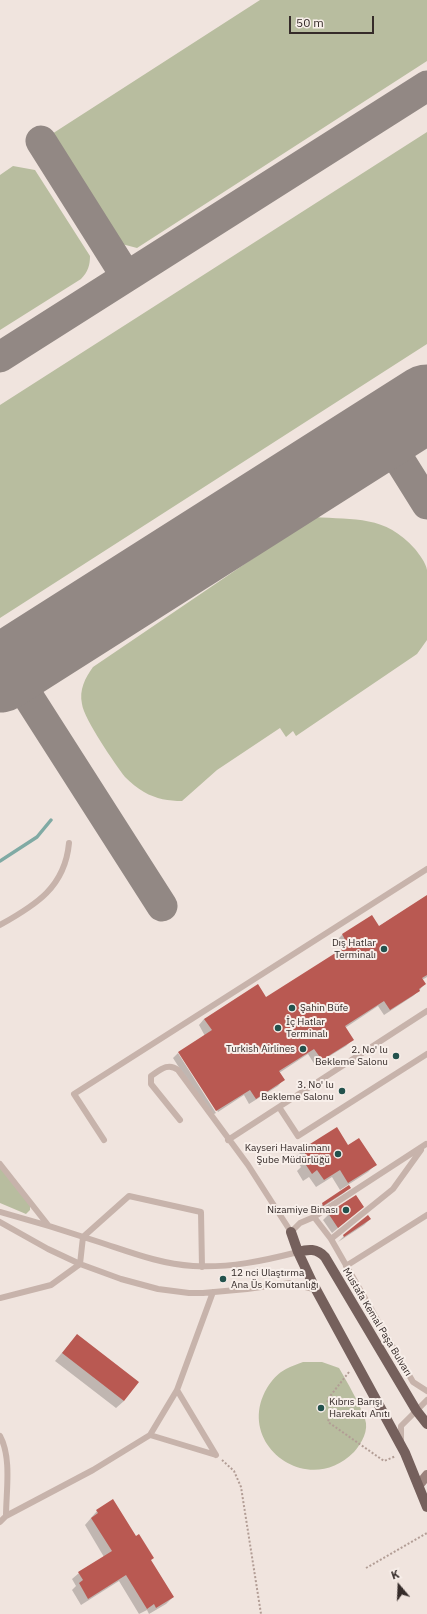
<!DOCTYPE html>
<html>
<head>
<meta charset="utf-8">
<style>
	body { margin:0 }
	#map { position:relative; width:427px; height:1614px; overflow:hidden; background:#f0e4de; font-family:"IBM Plex Sans",sans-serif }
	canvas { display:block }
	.north { position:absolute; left:379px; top:1566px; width:40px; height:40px; -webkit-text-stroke:3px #f8efea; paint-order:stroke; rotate:341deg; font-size:11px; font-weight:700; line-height:16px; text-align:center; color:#352b29 }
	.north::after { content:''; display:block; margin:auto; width:14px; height:18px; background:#352b29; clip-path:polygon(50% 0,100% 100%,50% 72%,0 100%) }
	.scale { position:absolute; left:289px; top:16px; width:85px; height:18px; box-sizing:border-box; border:2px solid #352b29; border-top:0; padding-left:5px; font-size:12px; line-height:14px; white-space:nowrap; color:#352b29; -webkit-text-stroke:3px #f8efea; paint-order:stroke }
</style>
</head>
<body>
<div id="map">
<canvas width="427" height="1614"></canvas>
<div class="north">K</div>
<div class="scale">50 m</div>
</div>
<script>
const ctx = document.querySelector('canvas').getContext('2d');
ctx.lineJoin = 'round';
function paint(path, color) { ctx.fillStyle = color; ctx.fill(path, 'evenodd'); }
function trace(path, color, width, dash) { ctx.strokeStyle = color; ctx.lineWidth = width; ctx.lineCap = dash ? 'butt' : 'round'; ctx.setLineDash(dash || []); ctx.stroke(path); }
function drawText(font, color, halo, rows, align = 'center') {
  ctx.font = font + ' "IBM Plex Sans",sans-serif'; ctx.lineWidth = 4; ctx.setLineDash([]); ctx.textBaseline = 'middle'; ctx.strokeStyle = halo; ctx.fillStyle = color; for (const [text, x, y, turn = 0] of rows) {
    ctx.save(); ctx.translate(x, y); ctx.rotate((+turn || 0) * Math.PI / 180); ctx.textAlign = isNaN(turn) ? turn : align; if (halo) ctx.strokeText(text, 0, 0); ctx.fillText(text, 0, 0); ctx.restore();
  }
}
paint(new Path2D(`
	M260 0H427V61L137 248 118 243 41 141Z
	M427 132V344L0 618V405Z
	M13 166 35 170 90 256C90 265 88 272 81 279L0 330V175Z
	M314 517C355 520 385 515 415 549 419 554 426 563 427 570 427 591 427 618 427 640L417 654 296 736 293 731 286 737 280 728 217 770 182 801C169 801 156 799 144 792 137 788 131 783 125 777 115 764 84 719 82 704 79 690 85 678 93 667Z
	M0 1165 30 1205V1210L26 1214 0 1203Z
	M303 1362H322L339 1368C347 1382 360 1404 365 1419 369 1430 362 1443 354 1452 308 1499 234 1444 267 1388 272 1380 278 1373 286 1369 291 1366 298 1364 303 1362Z`), '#b8bd9f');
paint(new Path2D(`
	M427 896V977L422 980 424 984 419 991 413 996 384 1015 378 1006 345 1028 352 1040 346 1046 315 1065 308 1054 279 1073 283 1080 278 1086 249 1104 244 1095 218 1112 180 1052 205 1036 199 1025 204 1019 266 999 342 950 336 941 342 935 371 917 378 927Z
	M178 1053 216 1113 210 1116 173 1058Z
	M348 1147 375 1165 368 1172 340 1190 332 1177 316 1187 309 1177 303 1181 297 1171 301 1167 295 1158 303 1150Z
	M349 1188 344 1193 317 1211 323 1204Z
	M356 1213 332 1233 323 1220 329 1214Z
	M370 1219 364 1225 338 1242 344 1236Z
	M77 1335 124 1401 116 1408 55 1361Z
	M97 1511 150 1560 173 1597 166 1604 149 1614 147 1610 139 1614 119 1581 81 1605 72 1590 76 1586 72 1579 79 1573 104 1557 85 1525Z`), '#0003');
trace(new Path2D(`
	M0 861 37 837 51 820`), '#80aaa4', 3.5);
trace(new Path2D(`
	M41 141 126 276
	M0 357 427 86
	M382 432 427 504
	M10 668 162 906`), '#928884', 31);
trace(new Path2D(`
	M0 674 427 403`), '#928884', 77);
paint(new Path2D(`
	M427 895V975L422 978 426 984 419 989 420 991 390 1010 384 1001 345 1026 354 1040 322 1060 314 1049 279 1071 285 1080 256 1099 250 1090 216 1111 178 1052 212 1030 204 1019 258 984 266 997 348 945 342 934 372 915 379 926Z
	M337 1127 348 1145 359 1138 377 1165 348 1183 340 1170 324 1180 317 1170 312 1174 304 1162 309 1159 302 1149Z
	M349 1185 351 1188 323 1206 322 1203Z
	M356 1195 364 1207 338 1228 328 1213Z
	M368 1215 371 1219 344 1237 343 1235Z
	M77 1334 139 1382 124 1401 62 1353Z
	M113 1499 136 1536 139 1534 154 1558 151 1560 174 1597 156 1608 154 1604 147 1609 126 1575 88 1599 79 1583 83 1580 78 1572 112 1551 91 1518 98 1513 96 1510Z`), '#b95952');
trace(new Path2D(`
	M349 1372 327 1400 331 1410 328 1422 384 1461 396 1456
	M222 1460 234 1471 241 1487 261 1614
	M366 1568 427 1533`), '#b29d95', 2, [2, 2]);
trace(new Path2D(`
	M0 925C36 905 65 887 69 843
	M279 1107 298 1136 427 1054
	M180 1120 151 1084V1076C160 1070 168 1062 178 1070L248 1165 291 1232 300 1223 314 1217 426 1144
	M104 1140 74 1094 427 869
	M228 1140 427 1011
	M0 1164 48 1225
	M0 1212C33 1221 66 1231 99 1242 130 1252 160 1264 193 1266 230 1268 263 1261 298 1252
	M314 1217 331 1239 413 1382 427 1391
	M0 1222 48 1249 80 1264 121 1279 158 1289 189 1293H203L247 1289 290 1283 317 1290
	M331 1239 393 1189 421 1150
	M346 1266 427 1215
	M0 1298 51 1285 80 1264 83 1237 129 1196 201 1212 202 1267
	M177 1390 216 1455
	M150 1435 216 1455
	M0 1436C12 1458 6 1492 6 1516
	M401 1441V1426L427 1400
	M0 1522 6 1516 93 1470 150 1435 177 1390 213 1292`), '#c7b3ab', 6);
trace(new Path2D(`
	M419 1485 427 1475`), '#9a827c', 10);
trace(new Path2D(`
	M291 1232 298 1252 313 1284 405 1453 427 1507
	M298 1252C308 1249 317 1248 325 1257L416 1410 427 1424`), '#75605c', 10);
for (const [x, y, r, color] of [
	[384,949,4,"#23524d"],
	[292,1008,4,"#23524d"],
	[278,1028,4,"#23524d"],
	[303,1049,4,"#23524d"],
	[396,1056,4,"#23524d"],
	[342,1091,4,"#23524d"],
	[338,1154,4,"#23524d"],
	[346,1210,4,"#23524d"],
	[223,1279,4,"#23524d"],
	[321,1408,4,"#23524d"]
]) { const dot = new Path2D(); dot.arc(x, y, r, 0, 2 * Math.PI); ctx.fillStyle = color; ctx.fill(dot); trace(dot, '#f8efea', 1.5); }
drawText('10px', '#352b29', '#f8efea', [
	["Dış Hatlar",376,943],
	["Terminalı",376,955],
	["Şahin Büfe",300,1008,"left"],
	["İç Hatlar",286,1022,"left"],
	["Terminalı",286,1034,"left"],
	["Turkish Airlines",295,1049],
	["2. No' lu",388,1050],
	["Bekleme Salonu",388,1062],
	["3. No' lu",334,1085],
	["Bekleme Salonu",334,1097],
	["Kayseri Havalimanı",330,1148],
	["Şube Müdürlüğü",330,1160],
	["Nizamiye Binası",338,1210],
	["12 nci Ulaştırma",231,1273,"left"],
	["Ana Üs Komutanlığı",231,1285,"left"],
	["Kıbrıs Barışı",329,1402,"left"],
	["Harekatı Anıtı",329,1414,"left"]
], 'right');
drawText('10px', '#352b29', '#f8efea', [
	["Mustafa Kemal Paşa Bulvarı",377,1322,59]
]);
</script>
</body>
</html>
